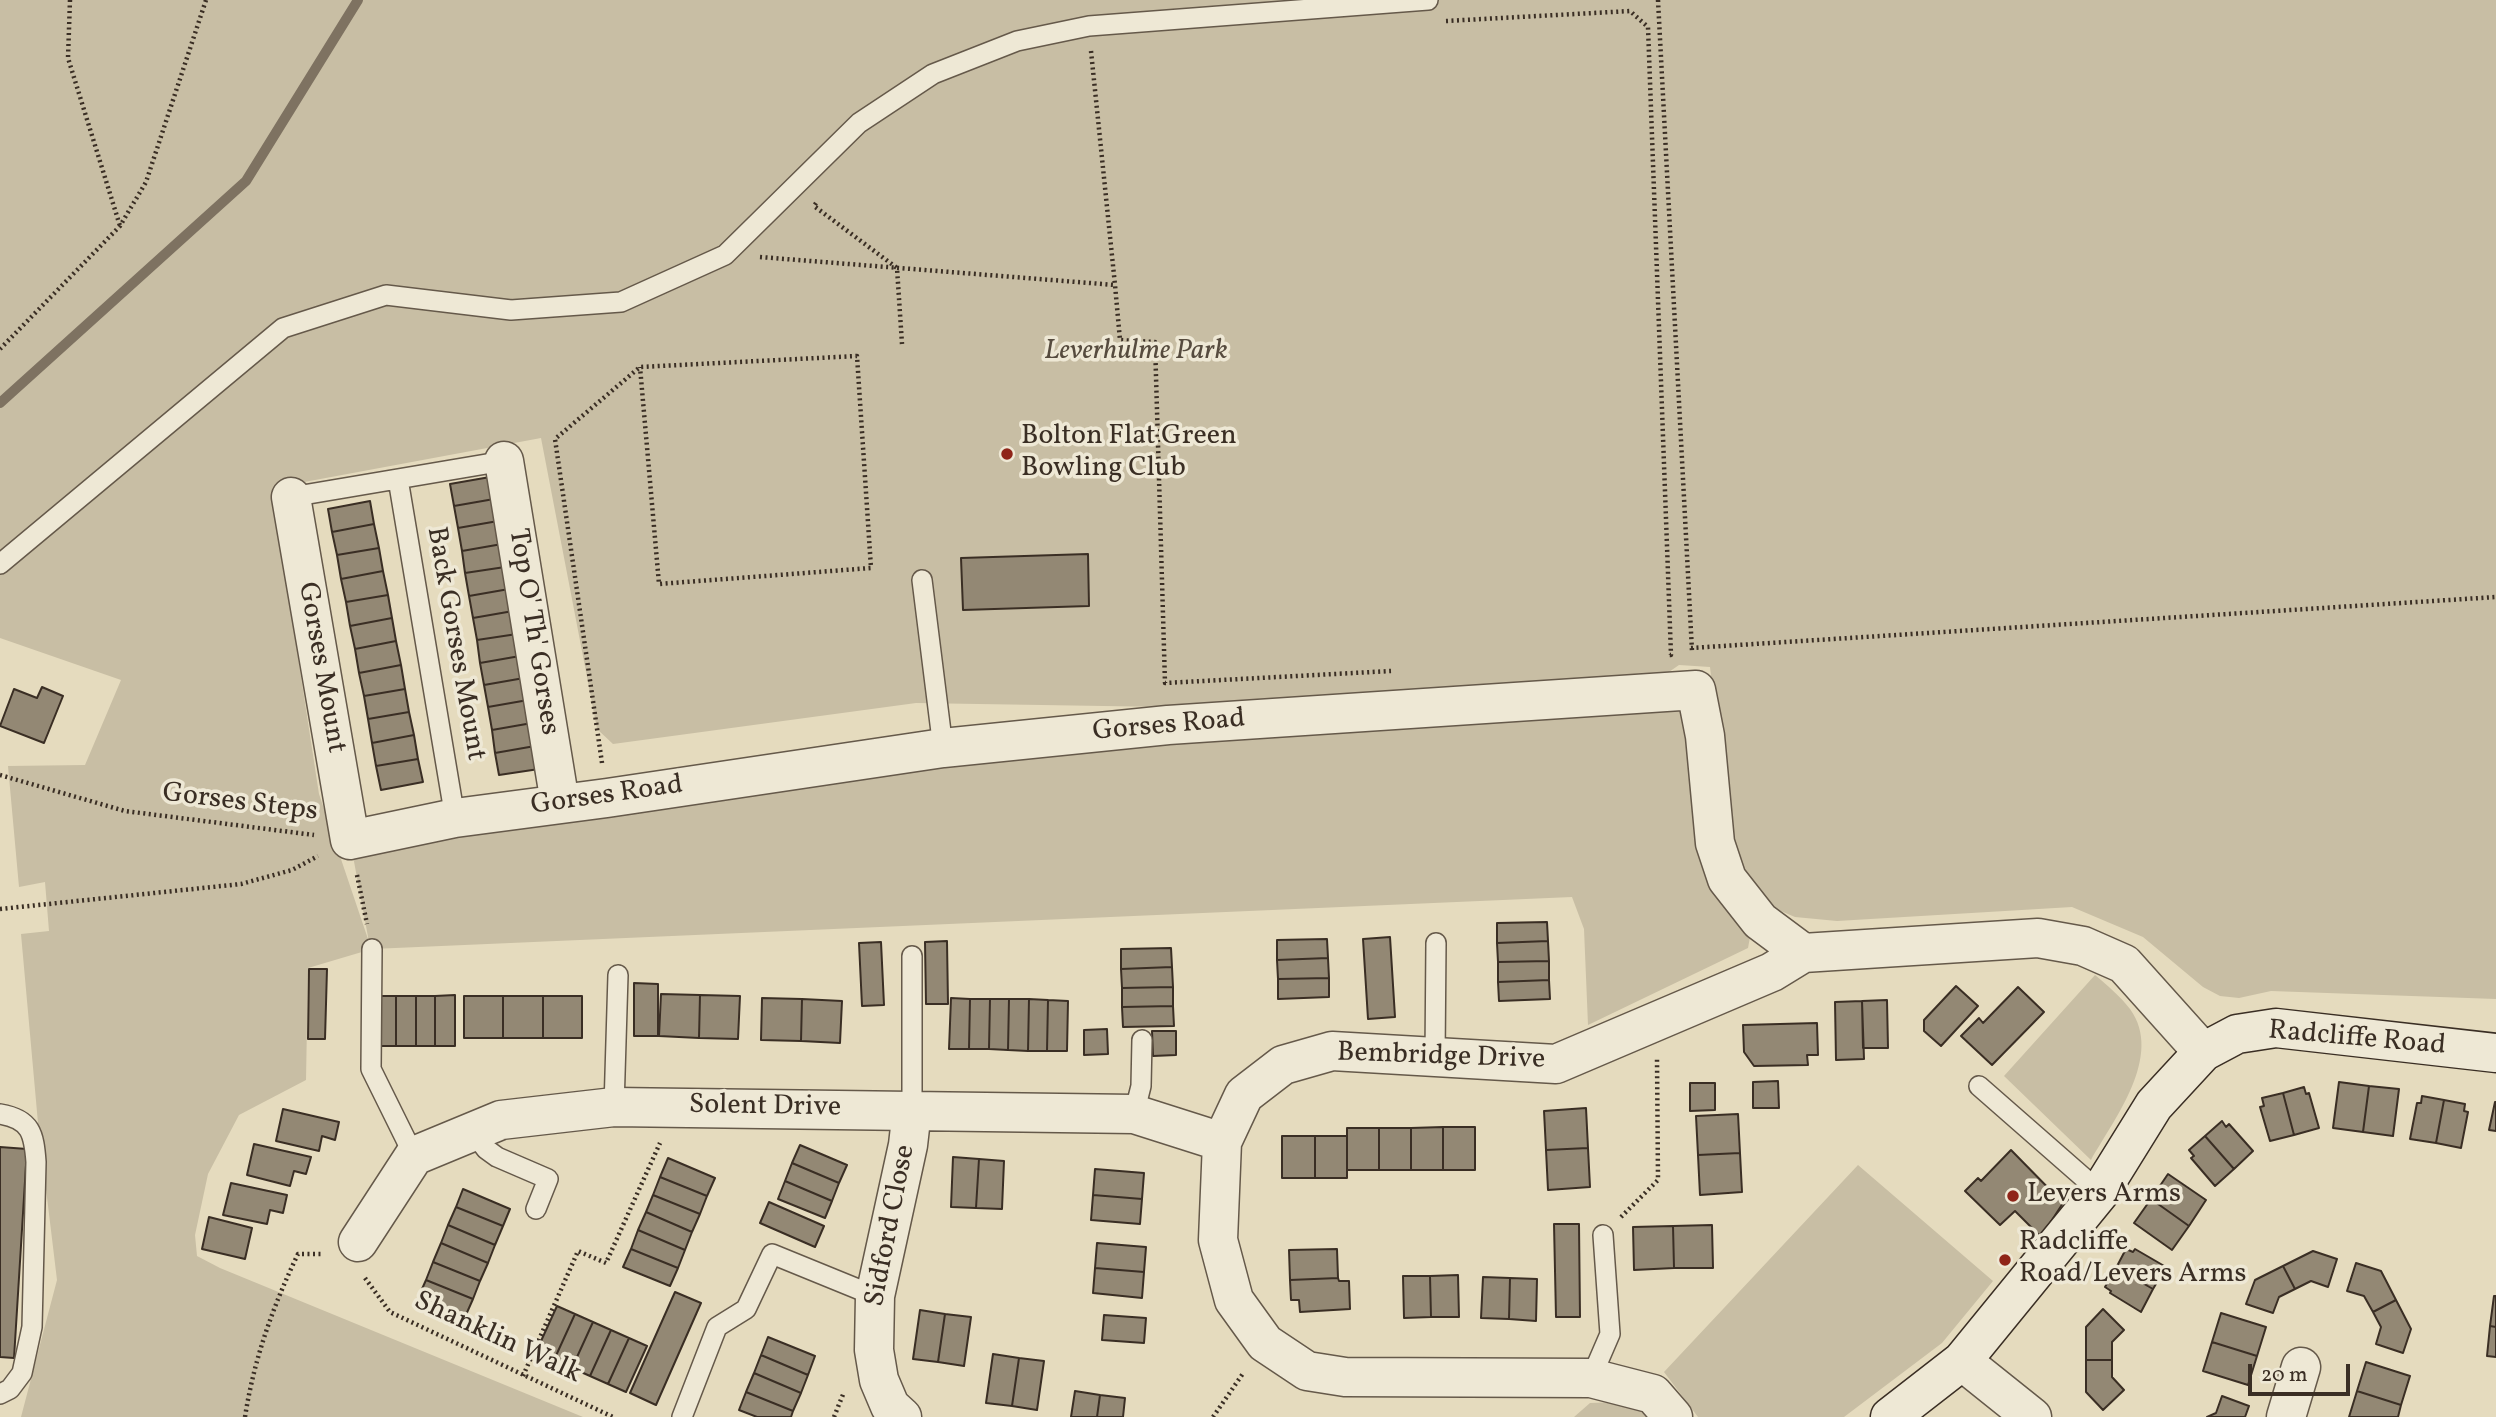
<!DOCTYPE html>
<html>
<head>
<meta charset="utf-8">
<style>
	body { margin:0 }
	#map { position:relative; width:2496px; height:1417px; overflow:hidden; background:#e5dbbe; font-family:Vollkorn,serif }
	canvas { display:block }
	.scale { position:absolute; left:2248px; top:1364px; width:102px; height:32px; box-sizing:border-box; border:4px solid #3a2e24; border-top:0; padding-left:9px; font-size:21px; line-height:24px; white-space:nowrap; color:#3a2e24; -webkit-text-stroke:5px #eee8d5; paint-order:stroke }
</style>
</head>
<body>
<div id="map">
<canvas width="2496" height="1417"></canvas>
<div class="scale">20 m</div>
</div>
<script>
const ctx = document.querySelector('canvas').getContext('2d');
ctx.lineJoin = 'round';
function paint(path, color) { ctx.fillStyle = color; ctx.fill(path, 'evenodd'); }
function trace(path, color, width, dash) { ctx.strokeStyle = color; ctx.lineWidth = width; ctx.lineCap = dash ? 'butt' : 'round'; ctx.setLineDash(dash || []); ctx.stroke(path); }
function drawText(font, color, halo, rows, align = 'center') {
  ctx.font = font + ' Vollkorn,serif'; ctx.lineWidth = 7; ctx.setLineDash([]); ctx.textBaseline = 'middle'; ctx.strokeStyle = halo; ctx.fillStyle = color; for (const [text, x, y, turn = 0] of rows) {
    ctx.save(); ctx.translate(x, y); ctx.rotate((+turn || 0) * Math.PI / 180); ctx.textAlign = isNaN(turn) ? turn : align; if (halo) ctx.strokeText(text, 0, 0); ctx.fillText(text, 0, 0); ctx.restore();
  }
}
paint(new Path2D(`
	M0 0H2496V999L2271 991 2239 998 2220 996 2203 987 2143 937 2072 907 1837 921 1795 917 1762 903 1735 874 1710 667 1679 665 1653 683 1167 707 916 703 613 744 597 729 541 438 272 488 319 794 369 942 350 840 942 761 1689 703 1750 937 1748 948 1588 1025 1584 929 1572 897 372 949 308 968 306 1080 239 1115 208 1174 195 1235 197 1256 220 1268 583 1417H21L57 1280 38 1123 21 934 49 931 45 882 19 887 8 766 85 765 121 680 0 638Z
	M2095 975C2107 985 2120 996 2130 1009 2164 1056 2114 1119 2091 1160L2004 1076Z
	M1858 1165 1993 1281 1942 1343 1844 1417H1698L1664 1372Z
	M1646 1401 1659 1417H1574L1590 1403Z`), '#c8bea4');
trace(new Path2D(`
	M0 403 246 181 358 0`), '#7e7261', 10);
const building = new Path2D(`
	M490 477 494 499 454 506 450 484Z
	M494 499 498 521 458 528 454 506Z
	M370 501 374 524 332 532 328 509Z
	M498 521 502 544 462 551 458 528Z
	M374 524 379 548 337 555 332 532Z
	M502 544 505 567 465 573 462 551Z
	M379 548 383 571 341 579 337 555Z
	M1088 554 1089 606 963 610 961 558Z
	M505 567 509 589 469 596 465 573Z
	M383 571 388 595 346 602 341 579Z
	M509 589 513 611 473 618 469 596Z
	M388 595 392 618 350 626 346 602Z
	M513 611 517 634 477 640 473 618Z
	M392 618 396 641 355 649 350 626Z
	M517 634 520 656 480 663 477 640Z
	M396 641 401 665 359 673 355 649Z
	M520 656 524 678 484 685 480 663Z
	M401 665 405 689 364 696 359 673Z
	M524 678 528 700 488 707 484 685Z
	M42 687 63 696 44 743 0 726 14 689 37 698Z
	M405 689 409 712 368 719 364 696Z
	M528 700 532 723 492 730 488 707Z
	M409 712 414 735 372 743 368 719Z
	M532 723 535 746 495 753 492 730Z
	M414 735 418 759 376 766 372 743Z
	M535 746 539 769 499 775 495 753Z
	M418 759 423 782 381 790 376 766Z
	M1547 922 1548 941 1497 943V923Z
	M1390 937 1395 1017 1368 1019 1363 939Z
	M1327 939 1328 958 1277 960V940Z
	M947 941 948 1004H926L925 942Z
	M1548 941 1549 961 1498 962 1497 943Z
	M881 942 884 1005 862 1006 859 943Z
	M1171 948 1172 967 1121 969V949Z
	M1328 958 1329 978 1278 979 1277 960Z
	M1549 961V980L1498 982V962Z
	M1172 967 1173 987 1122 988 1121 969Z
	M309 969H327L325 1039H308Z
	M1329 978V997L1278 999V979Z
	M1549 980 1550 999 1499 1001 1498 982Z
	M634 983 658 984V1036H634Z
	M1956 986 1978 1006 1941 1046 1924 1031V1020Z
	M1173 987V1006L1122 1007V988Z
	M2018 987 2044 1012 1992 1065 1961 1036 1979 1018 1983 1023Z
	M661 994 700 995 699 1038 659 1036Z
	M455 995V1046H435V996Z
	M700 995 740 996 738 1039 699 1038Z
	M376 996H396V1046H376Z
	M396 996H416V1046H396Z
	M416 996H435V1046H416Z
	M464 996H503V1038H464Z
	M503 996H543V1038H503Z
	M543 996H582V1038H543Z
	M762 998 802 999 801 1041 761 1040Z
	M951 998 970 999 969 1049H949Z
	M802 999 842 1001 840 1043 801 1041Z
	M970 999H990L989 1049H969Z
	M990 999H1009L1008 1050 989 1049Z
	M1009 999H1029L1028 1051 1008 1050Z
	M1029 999 1048 1000 1047 1051H1028Z
	M1048 1000 1068 1001 1067 1051H1047Z
	M1887 1000 1888 1048H1863L1862 1001Z
	M1862 1001 1864 1059 1836 1060 1835 1002Z
	M1173 1006 1174 1026 1123 1027 1122 1007Z
	M1817 1023 1818 1055H1807L1808 1065 1754 1066 1744 1052 1743 1025Z
	M1107 1029 1108 1054 1084 1055V1030Z
	M1152 1031H1176V1055L1153 1056Z
	M1778 1081 1779 1108H1753V1082Z
	M2339 1082 2369 1086 2363 1132 2333 1128Z
	M1690 1083H1715V1110L1690 1111Z
	M2369 1086 2399 1089 2393 1136 2363 1132Z
	M2304 1087 2306 1094 2309 1093 2319 1128 2294 1135 2283 1093Z
	M2283 1093 2294 1135 2270 1141 2260 1107 2264 1106 2262 1098Z
	M2422 1096 2444 1100 2436 1143 2410 1139 2417 1103H2421Z
	M2444 1100 2465 1104 2464 1111 2468 1112 2461 1148 2436 1143Z
	M2495 1102H2496V1131L2489 1130Z
	M1586 1108 1588 1148 1546 1150 1544 1111Z
	M283 1109 339 1122 335 1140 322 1136 319 1151 276 1141Z
	M1738 1114 1740 1153 1698 1155 1696 1116Z
	M2222 1121 2226 1127 2229 1124 2253 1151 2234 1169 2205 1136Z
	M1443 1127H1475V1170H1443Z
	M1443 1127V1170H1411V1128Z
	M1347 1128H1379V1170H1347Z
	M1379 1128H1411V1170H1379Z
	M1282 1136H1315V1178H1282Z
	M1315 1136H1347V1178H1315Z
	M2205 1136 2234 1169 2215 1186 2191 1158 2194 1156 2189 1150Z
	M254 1144 311 1157 306 1174 294 1171 290 1186 247 1175Z
	M800 1145 847 1165 839 1183 792 1163Z
	M0 1147 27 1149 14 1358 0 1357Z
	M1588 1148 1590 1187 1548 1190 1546 1150Z
	M2011 1150 2063 1203 2041 1237 2015 1211 2000 1225 1965 1191 1978 1178 1981 1181Z
	M1740 1153 1742 1192 1700 1195 1698 1155Z
	M953 1157 979 1159 976 1208 951 1207Z
	M668 1158 715 1178 707 1196 660 1177Z
	M979 1159 1004 1161 1002 1209 976 1208Z
	M792 1163 839 1183 832 1201 785 1181Z
	M1095 1169 1144 1173 1142 1199 1093 1195Z
	M2168 1174 2206 1200 2189 1226 2151 1199Z
	M660 1177 707 1196 700 1214 653 1195Z
	M785 1181 832 1201 825 1218 778 1199Z
	M231 1183 287 1195 283 1213 270 1210 267 1224 223 1215Z
	M463 1189 510 1209 503 1226 456 1207Z
	M653 1195 700 1214 692 1232 646 1212Z
	M1093 1195 1142 1199 1140 1224 1091 1220Z
	M2151 1199 2189 1226 2172 1250 2134 1223Z
	M769 1202 824 1226 815 1247 760 1223Z
	M456 1207 503 1226 495 1245 448 1225Z
	M646 1212 692 1232 685 1250 638 1230Z
	M209 1217 252 1228 245 1259 202 1249Z
	M1554 1224H1579L1580 1317H1556Z
	M448 1225 495 1245 488 1263 441 1243Z
	M1712 1225 1713 1268H1674L1673 1226Z
	M1673 1226 1674 1268 1634 1270 1633 1227Z
	M638 1230 685 1250 678 1268 631 1249Z
	M441 1243 488 1263 480 1281 433 1262Z
	M1097 1243 1146 1247 1144 1272 1095 1268Z
	M631 1249 678 1268 670 1286 623 1267Z
	M1337 1249 1338 1278 1290 1280 1289 1250Z
	M2126 1249 2133 1252 2135 1249 2166 1267 2153 1289 2116 1268Z
	M2313 1251 2337 1259 2328 1287 2311 1281 2295 1289 2283 1266Z
	M433 1262 480 1281 473 1299 426 1280Z
	M2356 1263 2381 1271 2396 1300 2373 1312 2364 1296 2347 1291Z
	M2283 1266 2295 1289 2279 1297 2273 1313 2246 1304 2255 1280Z
	M1095 1268 1144 1272 1142 1298 1093 1293Z
	M2116 1268 2153 1289 2141 1312 2110 1293 2111 1291 2105 1287Z
	M1458 1275 1459 1317H1431L1430 1276Z
	M1403 1276H1430L1431 1317 1404 1318Z
	M1483 1277 1510 1278 1509 1319 1481 1318Z
	M1338 1278 1339 1281H1349L1350 1309 1300 1312 1299 1300H1291L1290 1280Z
	M1510 1278 1537 1279 1536 1321 1509 1319Z
	M426 1280 473 1299 465 1317 418 1298Z
	M675 1292 701 1303 656 1405 630 1393Z
	M2494 1296H2496V1327L2490 1326Z
	M2396 1300 2411 1329 2403 1353 2376 1344 2381 1327 2373 1312Z
	M557 1306 575 1314 554 1360 536 1352Z
	M2103 1309 2124 1330 2112 1342V1360H2086V1327Z
	M920 1310 945 1314 938 1362 913 1359Z
	M2221 1313 2266 1327 2257 1356 2212 1342Z
	M575 1314 593 1322 572 1368 554 1360Z
	M945 1314 971 1317 964 1366 938 1362Z
	M1104 1315 1146 1318 1144 1343 1102 1340Z
	M593 1322 611 1330 590 1376 572 1368Z
	M2490 1326 2496 1327V1357L2487 1356Z
	M611 1330 629 1338 608 1384 590 1376Z
	M768 1337 815 1356 808 1375 761 1355Z
	M629 1338 647 1346 626 1392 608 1384Z
	M2212 1342 2257 1356 2248 1385 2203 1371Z
	M993 1354 1019 1358 1012 1406 986 1403Z
	M761 1355 808 1375 801 1393 754 1373Z
	M1019 1358 1044 1361 1037 1410 1012 1406Z
	M2086 1360H2112V1377L2124 1390 2103 1410 2086 1392Z
	M2366 1362 2410 1376 2401 1405 2357 1391Z
	M754 1373 801 1393 793 1411 746 1392Z
	M1075 1391 1100 1395 1097 1417H1071Z
	M2357 1391 2401 1405 2398 1417H2349Z
	M746 1392 793 1411 791 1417H757L739 1410Z
	M1100 1395 1125 1398 1123 1417H1097Z
	M2222 1396 2249 1406 2245 1417H2207L2216 1413Z`);
paint(building, '#938874');
trace(building, '#3a2e24', 2);
const service = new Path2D(`
	M398 479 455 818
	M291 497 504 461
	M0 564 283 328 386 295 511 310 621 302 725 255 859 123 933 74 1017 41 1089 26 1428 0
	M922 580 943 748
	M372 949 371 1069 414 1156
	M912 956V1110
	M1435 1057 1436 943
	M1979 1086 2100 1192
	M614 1107 618 975
	M0 1114C31 1119 34 1134 36 1162L32 1327 22 1373 10 1389 0 1394
	M1134 1114 1141 1086 1142 1040
	M473 1132 486 1149 497 1157 548 1179 536 1209
	M1591 1378 1610 1334 1603 1235
	M682 1417 717 1327 746 1309 772 1254 875 1296`);
const minor = new Path2D(`
	M504 461 560 803
	M291 497 350 840 455 818 607 798 943 748 1168 725 1696 690 1705 736 1715 843 1727 879 1760 921 1803 953
	M358 1242 414 1156 501 1120 614 1107 1134 1114 1222 1142
	M1962 1361 2032 1417
	M902 1417 890 1406 879 1380 874 1350 875 1296 908 1145 912 1110
	M1673 1417 1653 1394 1591 1378 1345 1377 1307 1371 1265 1343 1234 1300 1218 1240 1222 1142 1244 1095 1283 1065 1332 1051 1556 1064 1772 972 1803 953 2038 938 2083 946 2124 964 2203 1052
	M2286 1417 2301 1367`);
const secondary = new Path2D(`
	M1890 1417 1962 1361 2100 1192 2154 1105 2203 1052 2237 1034 2276 1028 2496 1053`);
trace(service, '#65594a', 22);
trace(minor, '#65594a', 41);
trace(secondary, '#3a2e24', 41);
trace(new Path2D(`
	M70 0 68 58 120 226
	M1658 0 1692 651
	M1446 21 1630 11 1648 27 1671 655H1668
	M1091 51 1115 285
	M816 203 814 206 897 268 902 344
	M760 257 1115 285 1120 340 1155 342 1165 683 1391 671
	M0 349 120 226 146 182 206 0
	M1691 648 2496 597
	M602 763 555 439 640 367 857 356 871 568 659 584 640 367
	M0 775 125 811 314 835
	M357 875 367 924
	M0 909 241 884 292 870 318 856
	M1621 1217 1658 1180 1657 1059
	M365 1278 390 1312 613 1417
	M523 1376 578 1251 606 1263 660 1143
	M245 1417C254 1359 273 1306 298 1254H324
	M834 1417 844 1392
	M1213 1417 1244 1372`), '#3a2e24', 4.5, [2, 3.5]);
trace(service, '#eee8d5', 19);
trace(minor, '#eee8d5', 38);
trace(secondary, '#eee8d5', 38);
for (const [x, y, r, color] of [
	[1007,454,7,"#8f2418"],
	[2013,1196,7,"#8f2418"],
	[2005,1260,7,"#8f2418"]
]) { const dot = new Path2D(); dot.arc(x, y, r, 0, 2 * Math.PI); ctx.fillStyle = color; ctx.fill(dot); trace(dot, '#eee8d5', 2.5); }
drawText('italic 28px', '#564b3e', '#eee8d5', [
	["Leverhulme Park",1136,353]
]);
drawText('28px', '#3a2e24', '#eee8d5', [
	["Bolton Flat Green",1021,438],
	["Bowling Club",1021,470],
	["Levers Arms",2027,1196],
	["Radcliffe",2019,1244],
	["Road/Levers Arms",2019,1276]
], 'left');
drawText('28px', '#3a2e24', '#eee8d5', [
	["Top O' Th' Gorses",532,632,81],
	["Back Gorses Mount",454,644,80],
	["Gorses Mount",320,668,80],
	["Gorses Road",1169,727,-5],
	["Gorses Road",607,797,-8],
	["Gorses Steps",240,804,7],
	["Radcliffe Road",2357,1040,5],
	["Bembridge Drive",1441,1058,2],
	["Solent Drive",765,1108,1],
	["Sidford Close",892,1226,-79],
	["Shanklin Walk",497,1339,25]
]);
</script>
</body>
</html>
